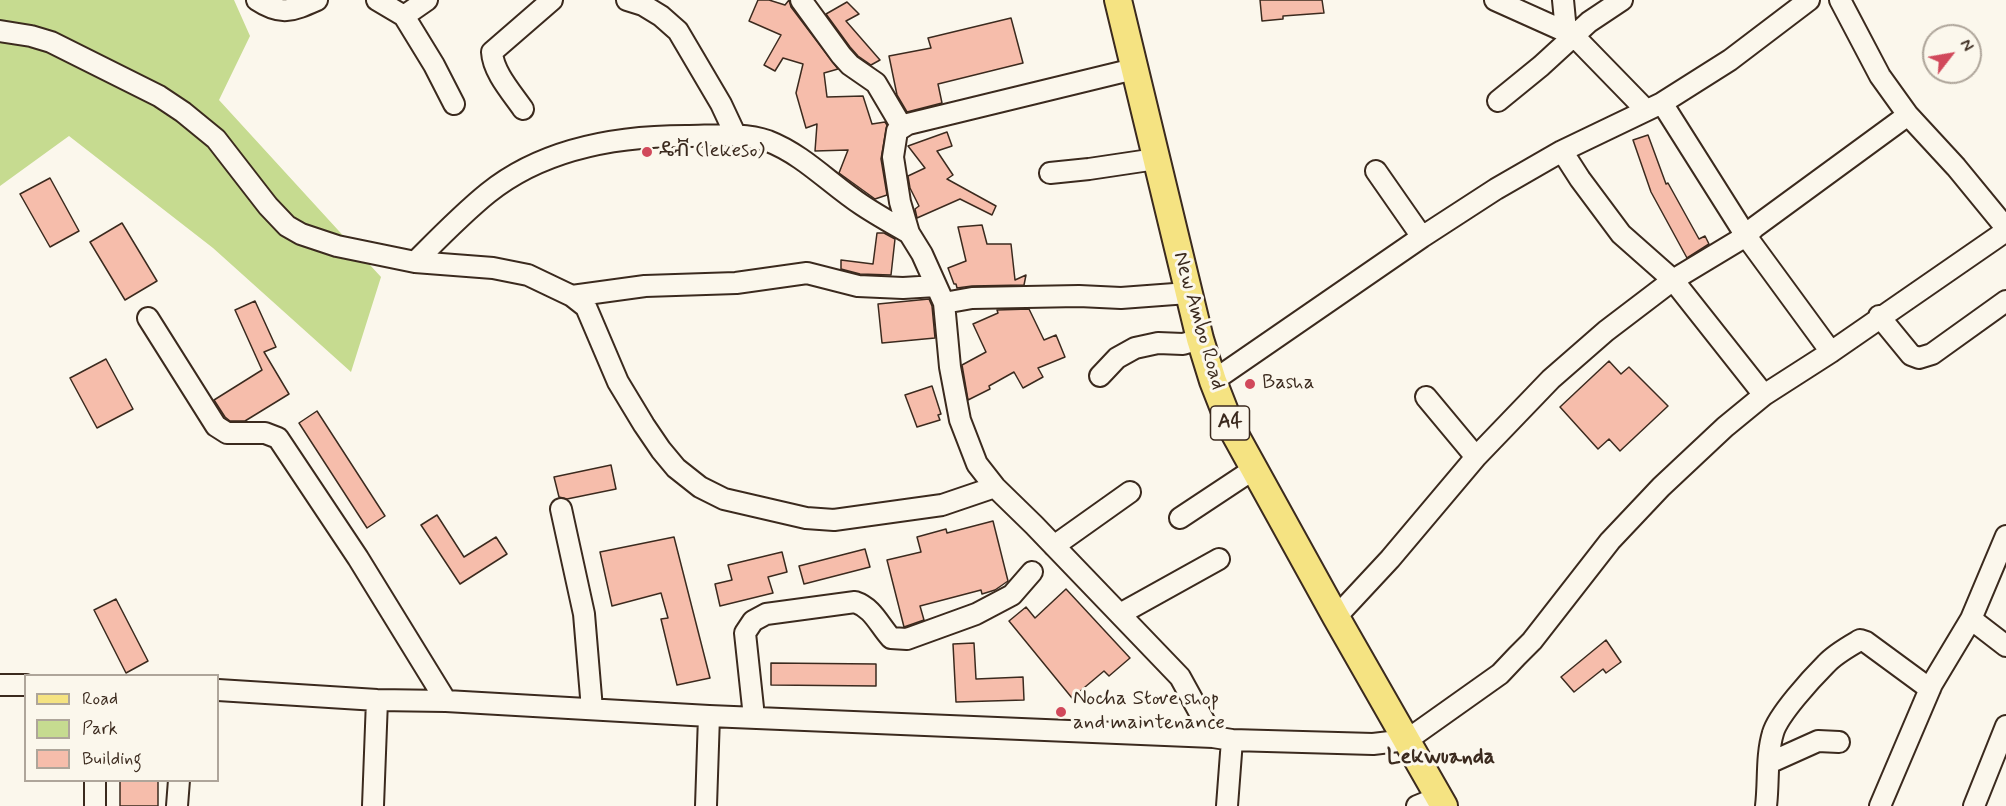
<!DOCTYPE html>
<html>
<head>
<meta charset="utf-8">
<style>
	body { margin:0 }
	#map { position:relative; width:2006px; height:806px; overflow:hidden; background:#fbf7ec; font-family:Mynerve,sans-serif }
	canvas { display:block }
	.legend { position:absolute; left:24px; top:674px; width:195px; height:108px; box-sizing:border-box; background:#fbf7ec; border:2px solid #aea59a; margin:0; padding:8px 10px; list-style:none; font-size:18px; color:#3b2a1e }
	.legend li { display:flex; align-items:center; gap:12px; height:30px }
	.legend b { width:30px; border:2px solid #aea59a }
	.north { position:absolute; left:1922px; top:24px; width:60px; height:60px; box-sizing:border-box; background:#fbf7ec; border:2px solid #aea59a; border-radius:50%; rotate:59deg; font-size:16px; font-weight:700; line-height:24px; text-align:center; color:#3b2a1e }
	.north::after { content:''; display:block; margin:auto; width:21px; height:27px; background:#d1495b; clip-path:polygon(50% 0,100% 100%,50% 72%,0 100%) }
</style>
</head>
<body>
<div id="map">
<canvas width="2006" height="806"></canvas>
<ul class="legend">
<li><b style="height:8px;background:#f5e382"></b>Road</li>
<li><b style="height:16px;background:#c6db90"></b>Park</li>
<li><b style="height:16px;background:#f6bdab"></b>Building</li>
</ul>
<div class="north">N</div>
</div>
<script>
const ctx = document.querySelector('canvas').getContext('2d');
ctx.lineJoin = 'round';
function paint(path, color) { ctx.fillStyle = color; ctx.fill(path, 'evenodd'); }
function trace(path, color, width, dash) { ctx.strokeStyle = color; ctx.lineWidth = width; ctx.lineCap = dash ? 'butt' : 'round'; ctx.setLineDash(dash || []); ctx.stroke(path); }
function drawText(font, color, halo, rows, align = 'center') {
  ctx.font = font + ' Mynerve,"Noto Sans Ethiopic",sans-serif'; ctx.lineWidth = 6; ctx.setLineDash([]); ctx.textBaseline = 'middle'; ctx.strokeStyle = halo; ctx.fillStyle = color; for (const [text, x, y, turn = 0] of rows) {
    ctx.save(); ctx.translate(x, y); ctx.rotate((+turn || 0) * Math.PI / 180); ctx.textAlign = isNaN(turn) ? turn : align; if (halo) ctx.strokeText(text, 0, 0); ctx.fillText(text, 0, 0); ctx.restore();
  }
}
paint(new Path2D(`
	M0 0H234L250 36 219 100 381 277 351 372 213 248 69 136 0 186Z`), '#c6db90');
const building = new Path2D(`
	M758 0H769L785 5 789 0 791 7 838 69 824 73 827 97 863 96 872 124 885 122 887 125 881 159 887 195 875 199 839 173 848 150 815 151 817 124 806 128 796 93 803 64 783 58 775 71 764 65 781 35 749 21Z
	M1260 0H1322L1324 13 1283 16V19L1262 21Z
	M847 2 859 14 846 21 880 60 871 65 858 56 850 47 826 14Z
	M1011 18 1023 63 938 84 942 103 907 112 897 95 889 56 931 48 928 38Z
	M947 132 952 146 937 151 953 175 947 179 996 206 992 215 960 199 917 218 915 209 919 206 910 188 908 176 925 168 908 146Z
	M1648 135 1666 184 1668 183 1699 239 1705 236 1709 244 1687 258 1651 192 1633 140Z
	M50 178 79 231 50 247 20 194Z
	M122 223 157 281 125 300 90 242Z
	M982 225 987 244H1011L1015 280 1026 275 1024 285 972 286 957 288 956 284H954L948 268 966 261 958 227Z
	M877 233H884L895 239 891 275 860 274 841 269V260L873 264Z
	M929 299 932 306 935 338 882 343 878 304Z
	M255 301 276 347 264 352 289 394 245 421H230L225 417 214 400 262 370 235 310Z
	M1029 309 1044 340 1056 335 1065 357 1038 368 1043 377 1023 388 1014 372 989 386 990 389 968 400 962 365 986 352 973 324 998 313 997 310Z
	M106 359 133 409 97 428 70 378Z
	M1609 361 1621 374 1629 367 1668 406 1620 451 1609 439 1598 449 1560 407Z
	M932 386 941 414 938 415 940 420 917 427 905 395Z
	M317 411 385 516 367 528 299 423Z
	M611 465 616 489 567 499 559 497 554 477Z
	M437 515 464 557 496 537 507 554 460 584 421 525Z
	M993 521 1008 581 995 590 982 594 981 590 920 606 924 620 904 627 887 560 921 552 917 537 946 529 947 533Z
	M674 537 710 678 677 685 661 619 668 618 661 593 612 606 600 552Z
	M865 549 870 567 804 584 799 566Z
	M782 552 787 572 768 577 773 593 720 606 715 584 732 580 728 565Z
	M1066 589 1130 658 1109 676 1104 671 1072 698 1009 621 1026 607 1035 618Z
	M116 599 148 661 126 673 94 610Z
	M1606 640 1621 662 1606 673 1603 669 1574 692 1561 677Z
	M974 643 976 679 1023 677 1024 700 956 702 953 644Z
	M771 663 876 664V686L771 685Z
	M120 780H158V806H120Z`);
paint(building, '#f6bdab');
trace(building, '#3b2a1e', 1.5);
const minor = new Path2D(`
	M257 0C281 16 292 11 317 0
	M377 0 404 16 427 0
	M627 0 643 5 661 16 678 31 721 104 736 136
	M801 0 841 55 850 65 876 83 902 127
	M1495 0 1573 35 1646 110
	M1563 0 1566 31
	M1840 0 1880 76 1908 115 1956 167 2006 228
	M404 16 434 65 454 104
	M0 31 31 36 51 42 159 96 183 112 216 139 268 206 287 226 301 234 337 246 415 262 493 268 528 275 572 296 586 307 618 382 644 425 661 450 676 468 700 487 724 499 806 518 834 520 942 505 995 487
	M1134 69 908 124 897 131 893 157 900 202 909 233 922 254 944 303 950 367 960 420 977 464 995 487 1034 525 1180 677 1213 737
	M1498 101 1541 66 1589 22 1622 0
	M1662 103 1746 236 1831 352
	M523 109C512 93 493 72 492 52L552 0
	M1562 151 1580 179 1621 234 1673 280 1764 395
	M1376 171 1422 237
	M1050 173 1089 169 1156 159
	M415 262C439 238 462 214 488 193 544 148 617 136 686 136 712 136 743 132 768 141 804 155 830 184 862 205 877 215 893 224 909 233
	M572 296 645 286 736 283 807 273 858 286 903 288 936 286
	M944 303 972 298 1079 296 1121 298 1188 293
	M1879 316 1911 355 1919 358 1932 354 2006 301
	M148 318 216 426 227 433H265L278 438 358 558 446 701
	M1100 376 1117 358 1135 348 1158 343 1183 344 1200 339
	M1213 381 1422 237 1496 189 1562 151 1662 103 1730 60 1809 0
	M1426 397 1476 457
	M561 509 584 614 592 709
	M1180 518 1254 469
	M1054 546 1130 492
	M1120 614 1219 559
	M1336 617 1390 559 1476 457 1551 379 1606 331 1673 280 1746 236 1755 227 1908 115
	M1971 619 2006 646
	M0 685H26
	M218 690 377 700 446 701 709 716 1213 737 1232 740 1373 744 1407 740 1500 674 1517 656 1532 641 1610 541 1661 487 1725 427 1764 395 1831 352 2006 231
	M754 717 745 633 753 621 766 614 855 602C873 608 879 625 891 638L907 639 976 614 1012 595 1032 572
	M1769 763 1818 741 1839 742
	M95 806V780
	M177 806 179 780
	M373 806 377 700
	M706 806 709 716
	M1227 806 1232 740
	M1417 806 1439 797
	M1766 806C1769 782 1766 756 1773 733 1778 715 1812 678 1826 664 1835 654 1848 647 1860 640L1866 642 1930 689
	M1880 806 1932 684 1971 619 2006 536
	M1974 806 2006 726`);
const major = new Path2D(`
	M1118 0 1200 339 1213 381 1231 427 1336 617 1444 806`);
trace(minor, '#3b2a1e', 24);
trace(major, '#3b2a1e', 30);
trace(minor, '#fbf7ec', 20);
trace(major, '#f5e382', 26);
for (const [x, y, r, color] of [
	[647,152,6,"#d1495b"],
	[1250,384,6,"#d1495b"],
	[1061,712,6,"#d1495b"]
]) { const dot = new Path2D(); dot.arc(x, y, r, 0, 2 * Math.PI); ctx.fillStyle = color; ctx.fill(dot); trace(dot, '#fbf7ec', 2); }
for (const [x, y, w] of [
	[1230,423,39]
]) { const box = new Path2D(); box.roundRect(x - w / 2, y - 17, w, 34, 4.5); ctx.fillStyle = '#fbf7ec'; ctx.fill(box); trace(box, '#3b2a1e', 1.5); }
drawText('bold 20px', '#3b2a1e', null, [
	["A4",1230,423]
]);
drawText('21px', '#3b2a1e', '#fbf7ec', [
	["ዴቭ (lekeso)",659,152],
	["Basha",1262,384],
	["Nocha Stove shop",1073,700],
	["and maintenance",1073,724]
], 'left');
drawText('21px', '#3b2a1e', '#fbf7ec', [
	["New Ambo Road",1198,321,74]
]);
drawText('bold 22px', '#3b2a1e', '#fbf7ec', [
	["Lekwuanda",1441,758]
]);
</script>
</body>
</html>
